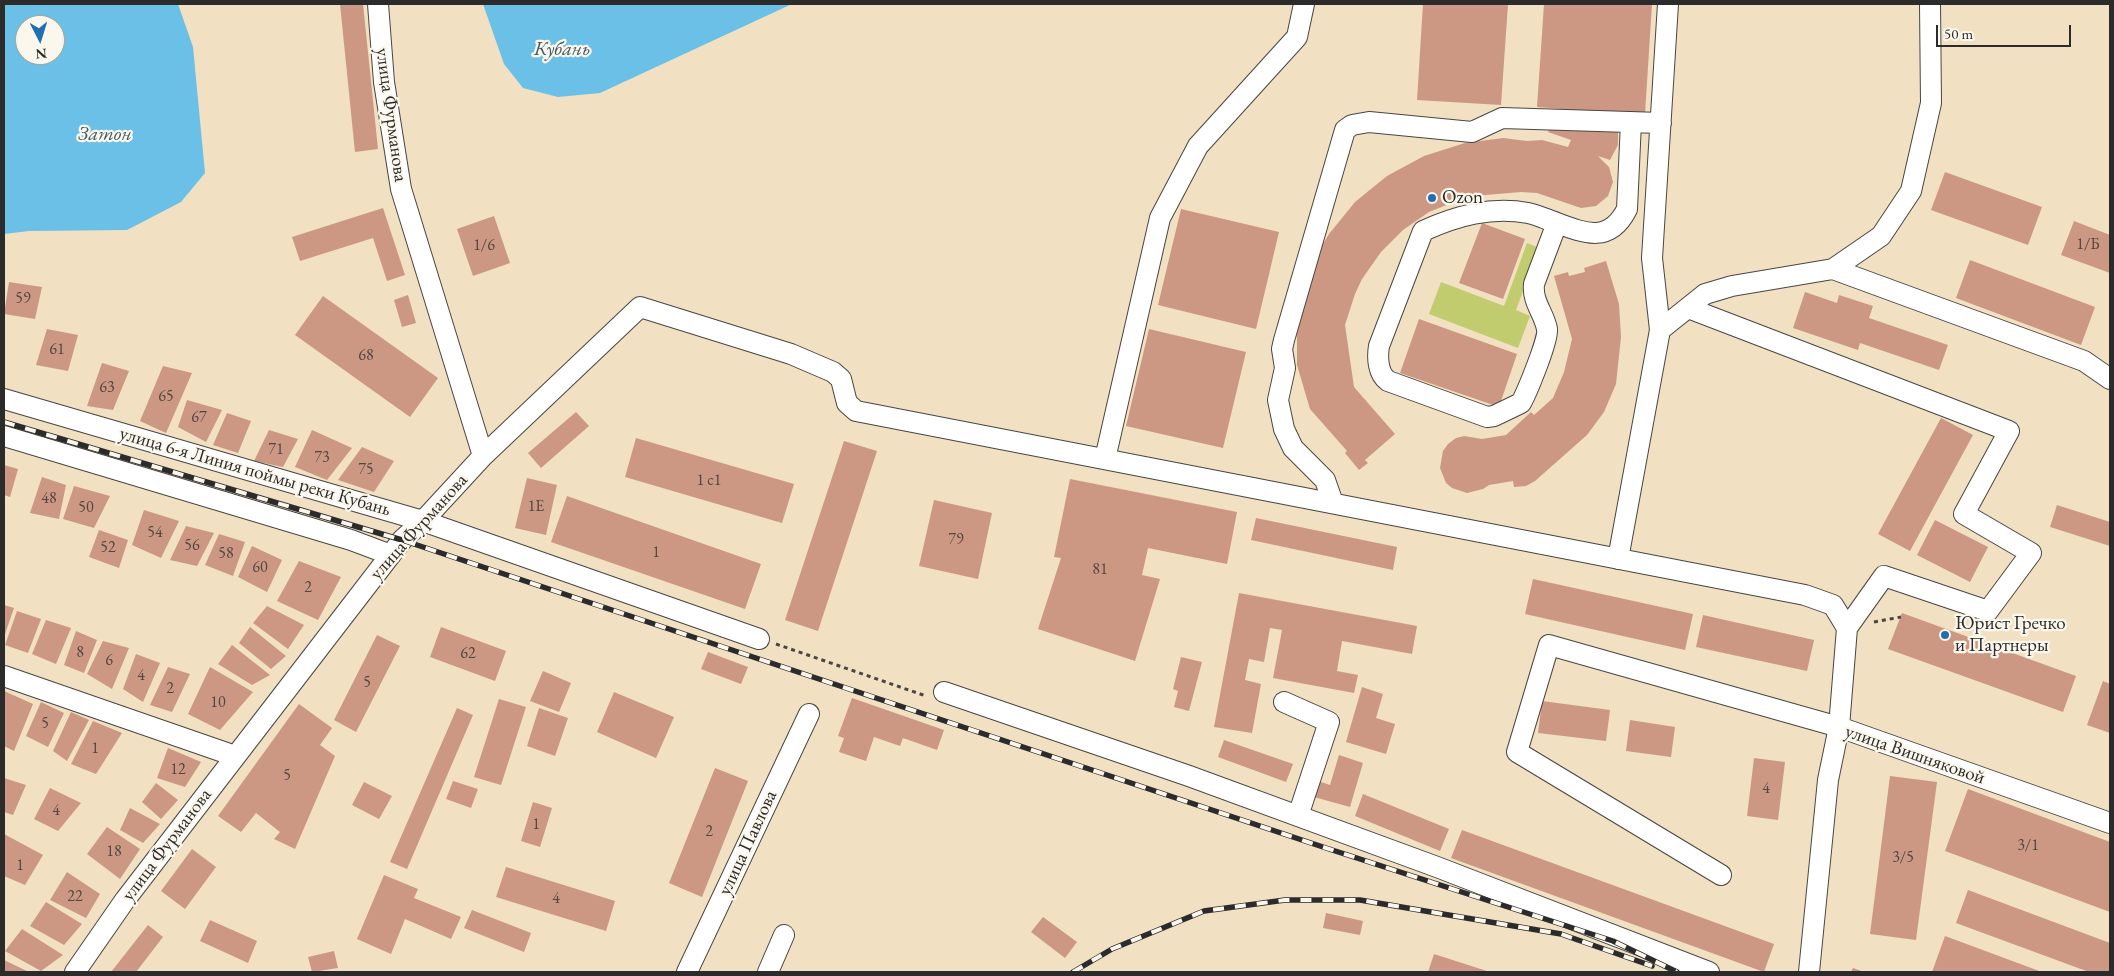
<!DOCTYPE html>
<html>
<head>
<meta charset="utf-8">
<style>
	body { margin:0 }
	#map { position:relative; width:2114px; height:976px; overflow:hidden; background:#f1e0c1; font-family:"EB Garamond",serif }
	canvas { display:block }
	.frame { position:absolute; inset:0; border:5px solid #2b2b2b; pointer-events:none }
	.north { position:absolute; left:15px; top:15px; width:50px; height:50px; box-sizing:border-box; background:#fbf7ec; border:1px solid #a8a59f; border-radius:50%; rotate:175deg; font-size:14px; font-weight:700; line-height:20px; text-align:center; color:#2b2b2b }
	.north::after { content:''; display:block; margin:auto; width:18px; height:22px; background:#1f6fb2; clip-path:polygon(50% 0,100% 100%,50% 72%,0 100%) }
	.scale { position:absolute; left:1936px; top:25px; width:135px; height:22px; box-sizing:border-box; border:2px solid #2b2b2b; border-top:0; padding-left:6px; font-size:15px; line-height:18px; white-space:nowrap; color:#2b2b2b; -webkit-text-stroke:4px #fbf7ec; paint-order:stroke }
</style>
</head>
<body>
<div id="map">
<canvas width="2114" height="976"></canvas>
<div class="frame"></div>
<div class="north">N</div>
<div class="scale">50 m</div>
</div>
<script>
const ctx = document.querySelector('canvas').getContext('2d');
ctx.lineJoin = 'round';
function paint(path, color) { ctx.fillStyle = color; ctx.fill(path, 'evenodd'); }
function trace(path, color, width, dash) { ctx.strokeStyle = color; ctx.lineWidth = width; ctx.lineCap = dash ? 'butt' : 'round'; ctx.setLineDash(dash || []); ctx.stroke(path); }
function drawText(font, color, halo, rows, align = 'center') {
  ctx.font = font + ' "EB Garamond",serif'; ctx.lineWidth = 4.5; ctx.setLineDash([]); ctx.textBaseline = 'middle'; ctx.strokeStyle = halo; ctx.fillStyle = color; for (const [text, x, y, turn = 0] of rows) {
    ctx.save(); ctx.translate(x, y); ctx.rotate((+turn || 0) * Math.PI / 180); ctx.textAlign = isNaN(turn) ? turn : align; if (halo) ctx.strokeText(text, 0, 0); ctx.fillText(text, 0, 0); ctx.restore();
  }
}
paint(new Path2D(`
	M1527 243 1539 248 1516 310 1530 316 1518 348 1429 314 1441 282 1504 306Z`), '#c0cc6d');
paint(new Path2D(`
	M4 4H178L193 47 205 173 181 202 127 230 29 231 4 234ZM25 25H55V55H25Z
	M483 4H792L600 93 558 97 523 88 504 64Z`), '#6ac0e7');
paint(new Path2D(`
	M340 4H363L378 149 355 152Z
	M1423 4H1508L1501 105 1417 100Z
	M1544 4H1652L1645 114 1618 128V145L1610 160 1598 156 1609 167 1613 182 1608 196 1596 206 1581 208 1537 193 1521 192 1474 196 1459 200 1429 212 1403 230 1381 252 1362 279 1355 294 1345 325 1354 387 1395 434 1365 460 1368 463 1359 470 1345 453 1347 451 1310 409 1297 365V338L1295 330 1321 247 1329 234 1355 202 1387 176 1424 156 1465 143 1503 138 1527 141 1542 140 1568 147 1571 140 1548 132 1555 112H1571L1574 110 1537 107Z
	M1945 172 2042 207 2028 245 1931 210Z
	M383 208 405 275 387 281 373 238 300 261 292 237Z
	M1181 209 1279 232 1256 329 1158 305Z
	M494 216 510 263 473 276 457 229Z
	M2074 221 2110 235V273L2061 255Z
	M1482 223 1525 239 1503 299 1459 283Z
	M1970 260 2095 307 2081 345 1956 298Z
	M1606 261 1619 304 1621 337 1616 384 1604 412 1587 435 1535 481 1526 486 1514 487 1513 481 1489 485 1483 489 1467 493 1452 488 1446 483 1440 468 1443 451 1448 444 1456 438 1464 436 1482 439 1506 435 1531 412 1534 415 1553 398 1564 372 1572 339 1554 276 1568 272 1569 276 1585 272 1584 268Z
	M9 282 42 287 35 319 4 314Z
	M1805 292 1837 303 1839 295 1873 306 1869 318 1948 345 1939 370 1860 343 1858 350 1793 328Z
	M408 295 416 323 402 327 394 300Z
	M323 296 438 378 410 417 295 335Z
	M1419 319 1517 354 1499 407 1400 373Z
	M47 329 78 335 68 371 36 365Z
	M1149 329 1246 352 1223 448 1126 426Z
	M102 363 129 371 113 410 87 406Z
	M163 366 192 373 166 433 140 421Z
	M187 400 222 410 206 442 178 427Z
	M576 412 589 426 541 468 528 453Z
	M227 413 251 421 238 453 213 445Z
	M1941 418 1973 435 1910 551 1878 534Z
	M269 430 298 439 283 467 254 461Z
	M312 430 352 448 327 480 295 467Z
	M636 438 794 484 782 523 625 477Z
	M844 441 877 451 818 631 785 620Z
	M362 447 394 461 374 492 338 480Z
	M4 465 18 469 10 497 4 495Z
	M42 477 66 485 59 519 30 513Z
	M527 478 557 485 546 535 515 528Z
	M1070 479 1237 512 1227 564 1148 548 1142 575 1160 579 1135 661 1038 629 1061 558 1054 557Z
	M74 486 110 496 94 528 63 519Z
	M567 496 761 564 745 609 551 542Z
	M934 500 992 513 978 579 919 566Z
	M2057 505 2110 522V546L2050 527Z
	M144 510 179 521 161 558 132 545Z
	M1256 518 1397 547 1393 570 1251 540Z
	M1935 520 1988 547 1970 582 1917 555Z
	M186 526 214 533 197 566 170 560Z
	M99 530 128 540 119 568 89 557Z
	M219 534 245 542 233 576 205 565Z
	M252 546 282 560 267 592 238 577Z
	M299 561 341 577 318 620 277 601Z
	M1533 579 1693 614 1685 650 1525 614Z
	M1239 593 1417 626 1412 654 1342 641 1337 671 1358 675 1354 693 1273 678 1282 630 1270 628 1264 662 1249 659 1245 680 1261 684 1252 733 1214 727Z
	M4 605 14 608 4 637Z
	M267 606 304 625 288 649 253 623Z
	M17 611 41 619 28 653 5 645Z
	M1902 613 2076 676 2063 712 1888 649Z
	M1703 615 1814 640 1807 671 1696 647Z
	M46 620 71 628 56 664 32 654Z
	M250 627 286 656 271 669 239 643Z
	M441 627 506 651 495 681 430 657Z
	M76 631 97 640 84 673 64 665Z
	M377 635 400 646 356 732 334 720Z
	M103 641 129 648 112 689 87 674Z
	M232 645 270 675 252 685 218 664Z
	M708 652 748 667 741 684 701 669Z
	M136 654 160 663 143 702 123 689Z
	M1181 657 1202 662 1189 711 1174 707 1178 691 1173 689Z
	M168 667 190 674 172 712 150 705Z
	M210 667 253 692 220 730 188 714Z
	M543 671 571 683 559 712 530 701Z
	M2103 681 2110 684V733L2087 725Z
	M1362 687 1383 694 1376 718 1395 724 1386 754 1346 742Z
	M4 691 33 704 14 751 4 746Z
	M614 692 674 717 656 758 597 732Z
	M852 698 944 730 937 750 903 738 900 746 874 737 866 761 839 752 844 738 838 736Z
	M499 699 526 707 501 785 474 777Z
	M1542 701 1610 710 1606 741 1538 733Z
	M41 702 64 713 48 747 26 736Z
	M299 704 332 728 320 745 335 756 295 849 274 839 280 832 256 813 241 832 218 816Z
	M457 708 473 715 407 869 390 862Z
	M539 708 568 718 555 756 527 746Z
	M71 712 89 720 67 761 53 751Z
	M1630 720 1675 727 1671 757 1626 751Z
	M93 721 122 733 96 774 71 764Z
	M1224 740 1293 764 1286 782 1218 757Z
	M168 748 201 762 185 787 157 778Z
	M1339 755 1363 763 1350 807 1314 797 1318 781 1330 785Z
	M1754 758 1785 762 1778 820 1747 816Z
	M715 768 748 781 702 897 669 883Z
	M1890 776 1937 782 1916 940 1870 934Z
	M4 778 26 785 13 815 4 812Z
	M453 781 478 789 471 808 446 799Z
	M364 782 392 796 379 819 352 805Z
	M156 783 178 800 161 819 142 802Z
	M50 788 81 803 58 831 34 819Z
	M1968 789 2110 842V912L1945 851Z
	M1363 794 1449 829 1440 851 1355 816Z
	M533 802 552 808 540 847 521 841Z
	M130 808 160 824 143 843 120 830Z
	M107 827 140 849 120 879 87 854Z
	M1462 830 1774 944 1764 972 1451 858Z
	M4 834 43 855 25 885 4 876Z
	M192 849 216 867 185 909 161 891Z
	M506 867 615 901 606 931 496 897Z
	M67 872 100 894 86 918 50 900Z
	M384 875 418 889 414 898 461 917 451 939 405 919 391 954 357 939Z
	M1968 890 2110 943V972H2089L1956 923Z
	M46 902 82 924 64 945 30 926Z
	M472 910 531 933 524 952 464 928Z
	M1326 913 1363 921 1360 935 1323 928Z
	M1043 917 1077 942 1065 958 1031 932Z
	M210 920 257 941 248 963 200 941Z
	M148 925 163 937 136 972H111Z
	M22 929 63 955 41 971 5 951Z
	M1945 936 2042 972H1932Z
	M334 951 338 968 312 972 308 957Z
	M1434 954 1490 972H1428Z
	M4 960 29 972H4Z
	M1853 968 1864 972H1851Z`), '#cc9883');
const minor = new Path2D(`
	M378 4 384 82 401 189 483 456
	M1557 223C1548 220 1538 215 1528 213 1491 206 1456 216 1423 231L1379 346C1377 358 1378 374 1388 381L1487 417 1494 416 1521 403C1527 392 1549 339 1547 329 1544 313 1532 302 1534 284L1557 223C1586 234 1610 243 1627 209L1631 122
	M1833 269 2084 361 2110 379
	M1688 308 2009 431 1964 514 2031 553 1988 611 1884 576 1847 628
	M1660 330 1652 258 1668 4
	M4 399 423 521 759 639
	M4 436 351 540 391 555
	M1105 459 1160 218 1198 146 1297 37 1304 4
	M1333 503 1325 480 1293 448 1284 429 1278 400 1285 368 1282 349 1284 340 1345 130 1352 125 1369 122 1472 132 1502 118 1661 123
	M1618 559 1660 330 1705 294 1732 286 1833 269 1881 236 1911 191 1931 103 1930 4
	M4 676 235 756
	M944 692 1189 776 1437 867 1709 972
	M1284 702 1329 722 1298 816
	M1721 875 1517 752 1549 645 1839 727 2110 823
	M75 972 125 900 402 540 423 521 483 456 640 307 791 354 833 372 841 379 847 403 856 411 1805 595 1833 605 1847 628 1839 727 1828 780 1809 972
	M687 972 809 714
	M768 972 784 935`);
trace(minor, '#494642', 22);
trace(new Path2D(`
	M1874 622 1901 617
	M776 644 926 696`), '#494642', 3, [4, 4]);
trace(minor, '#fff', 20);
const rail = new Path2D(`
	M4 422 402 540 1326 848 1613 941 1677 972
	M1073 972 1112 949 1204 911 1285 900H1360L1561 934 1652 966`);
trace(rail, '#2b2b2b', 5.5);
trace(rail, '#fbf7ec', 4, [11]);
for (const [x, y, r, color] of [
	[1432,198,5,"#1f6fb2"],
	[1945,635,5,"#1f6fb2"]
]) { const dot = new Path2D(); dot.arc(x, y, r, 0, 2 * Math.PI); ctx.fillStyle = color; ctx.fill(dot); trace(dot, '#fbf7ec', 2); }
drawText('16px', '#534641', null, [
	["1/Б",2088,245],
	["1/6",484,246],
	["59",23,299],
	["61",57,350],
	["68",366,356],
	["63",107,388],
	["65",166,397],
	["67",199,418],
	["71",276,450],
	["73",322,458],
	["75",366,470],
	["1 с1",709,481],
	["48",49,499],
	["1Е",536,507],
	["50",86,508],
	["54",155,533],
	["79",956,540],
	["56",192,546],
	["52",108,548],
	["1",656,553],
	["58",226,554],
	["60",260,568],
	["81",1100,570],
	["2",308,588],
	["8",80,653],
	["62",468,654],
	["6",109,661],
	["4",141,676],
	["5",367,683],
	["2",170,689],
	["10",218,703],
	["5",45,724],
	["1",95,749],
	["12",178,770],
	["5",287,776],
	["4",1766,789],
	["4",56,811],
	["1",536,825],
	["2",709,832],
	["3/1",2028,846],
	["18",114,852],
	["3/5",1903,858],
	["1",20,866],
	["22",75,897],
	["4",556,899]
]);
drawText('19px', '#2b2b2b', '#fbf7ec', [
	["улица Фурманова",391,115,82],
	["улица 6-я Линия поймы реки Кубань",255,472,16],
	["улица Фурманова",419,527,-48],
	["улица Вишняковой",1915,755,19],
	["улица Павлова",748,843,-65],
	["улица Фурманова",167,845,-53]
]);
drawText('19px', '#2b2b2b', '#fbf7ec', [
	["Ozon",1442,198],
	["Юрист Гречко",1955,624],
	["и Партнеры",1955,646]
], 'left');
drawText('italic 20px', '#3e5863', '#fbf7ec', [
	["Кубань",562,50],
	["Затон",105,135]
]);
</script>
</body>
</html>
